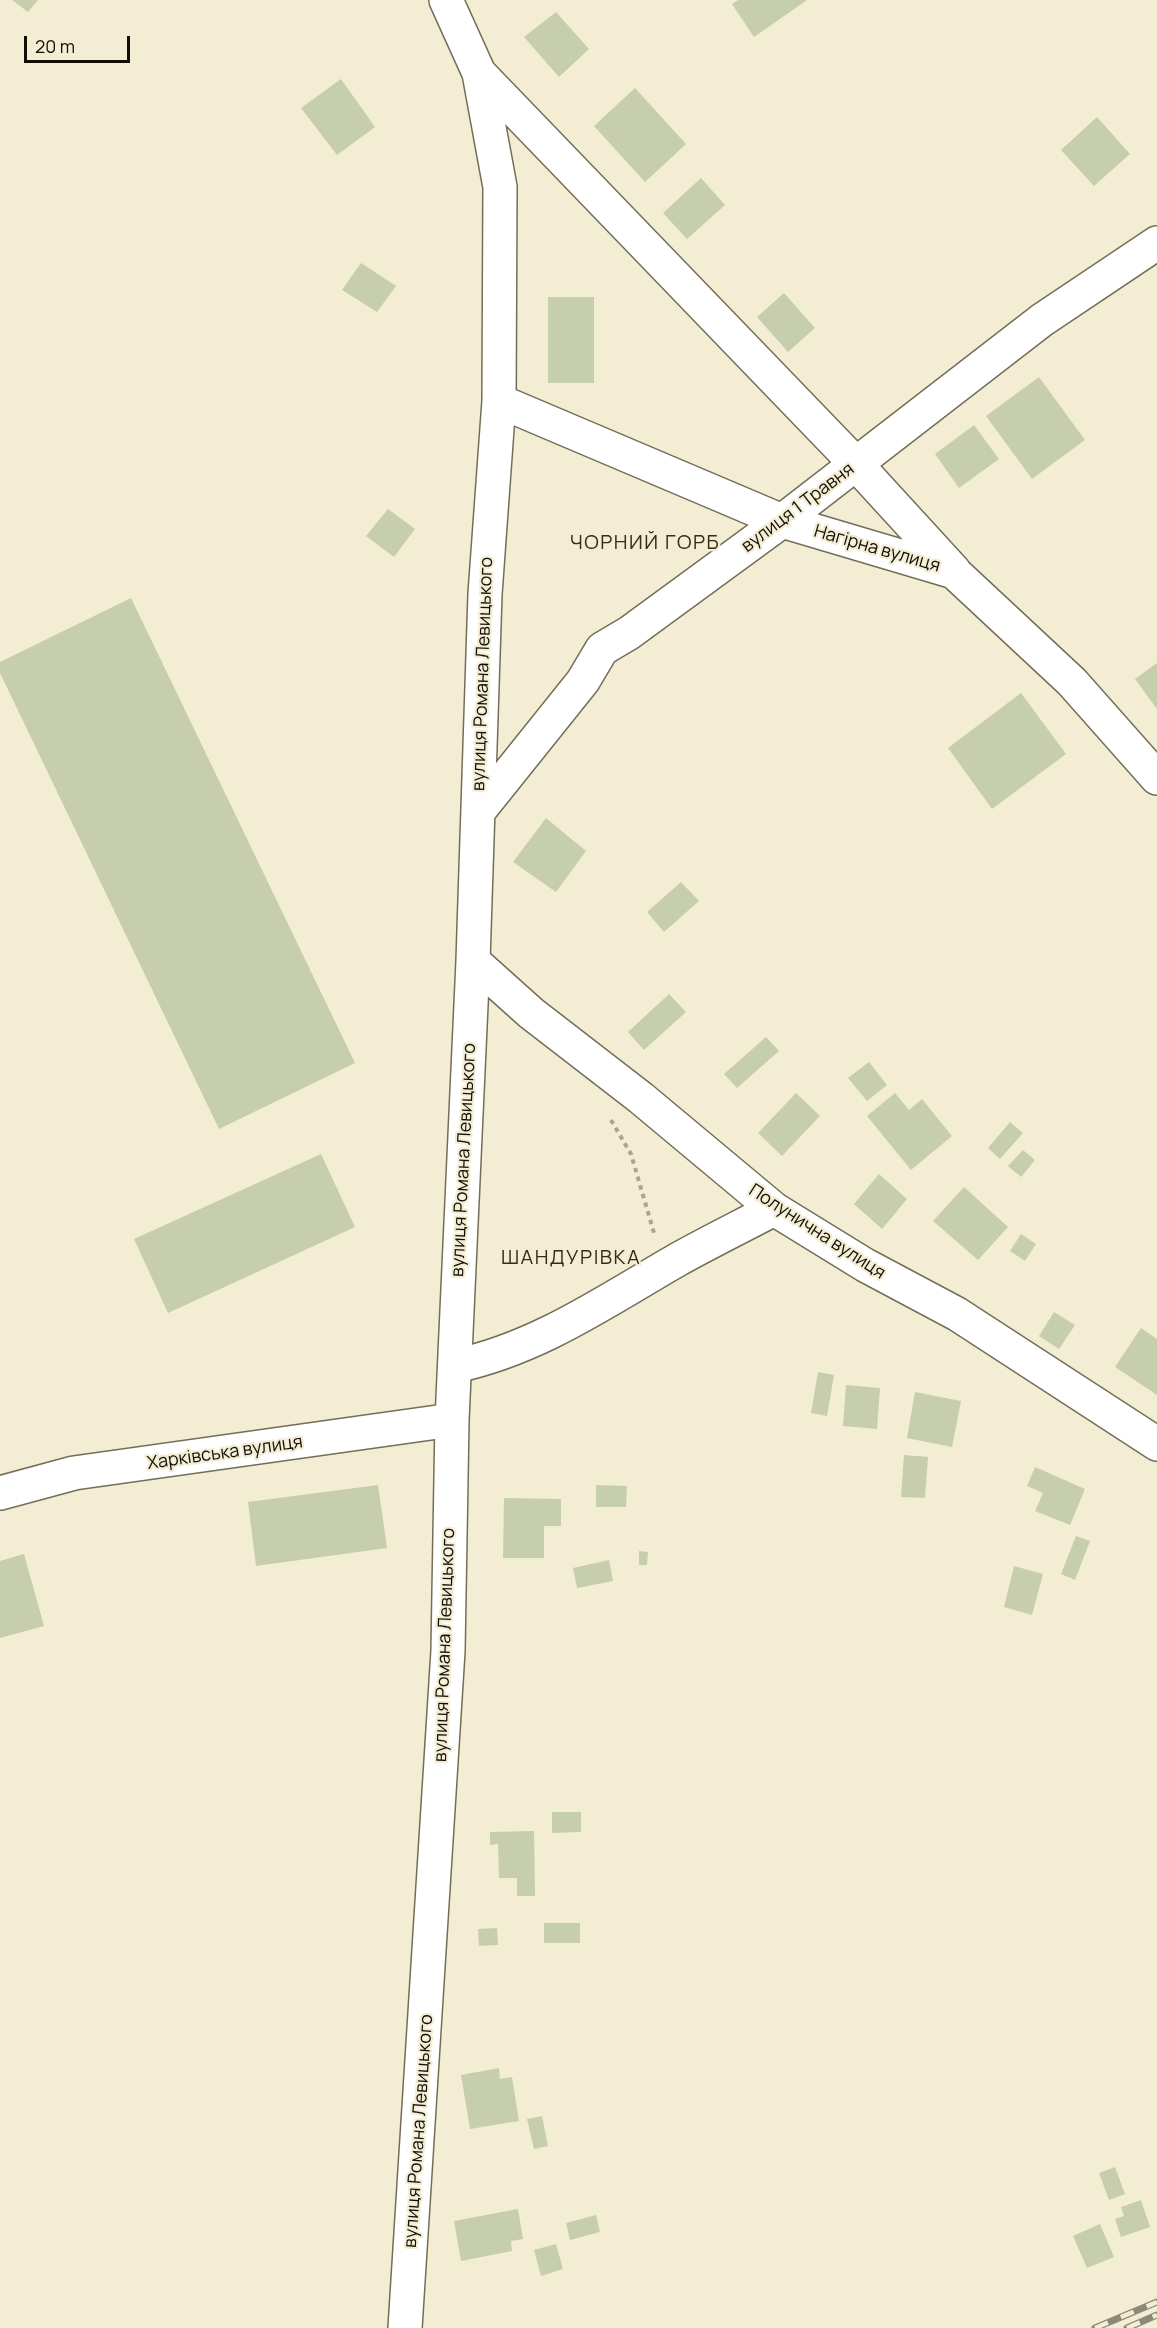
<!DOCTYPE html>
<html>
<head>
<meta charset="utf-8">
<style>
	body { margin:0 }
	#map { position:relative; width:1157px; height:2328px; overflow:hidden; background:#f3edd4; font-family:Manrope,sans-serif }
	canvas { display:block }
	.scale { position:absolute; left:24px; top:36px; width:106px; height:27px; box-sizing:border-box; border:3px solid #110e06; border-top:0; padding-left:8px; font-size:18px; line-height:21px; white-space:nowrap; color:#110e06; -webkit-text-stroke:4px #f3edd4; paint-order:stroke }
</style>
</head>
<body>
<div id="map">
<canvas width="1157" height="2328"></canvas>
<div class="scale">20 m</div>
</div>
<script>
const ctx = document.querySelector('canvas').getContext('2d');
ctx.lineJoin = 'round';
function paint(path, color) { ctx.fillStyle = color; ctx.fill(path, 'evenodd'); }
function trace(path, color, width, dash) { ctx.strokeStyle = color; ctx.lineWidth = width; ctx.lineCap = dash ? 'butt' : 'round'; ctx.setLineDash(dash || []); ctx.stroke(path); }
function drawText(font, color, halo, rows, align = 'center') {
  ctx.font = font + ' Manrope,sans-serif'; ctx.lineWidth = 4.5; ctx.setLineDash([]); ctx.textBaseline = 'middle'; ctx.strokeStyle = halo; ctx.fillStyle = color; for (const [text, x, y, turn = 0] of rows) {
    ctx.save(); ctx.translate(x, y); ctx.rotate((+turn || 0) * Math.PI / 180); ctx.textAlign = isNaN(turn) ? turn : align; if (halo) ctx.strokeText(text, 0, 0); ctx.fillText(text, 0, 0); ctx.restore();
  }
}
paint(new Path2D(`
	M12 0H38L28 12Z
	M738 0H807L754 37 732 4Z
	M556 12 589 49 559 77 524 37Z
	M341 79 375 127 337 155 301 108Z
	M635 88 686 144 645 182 594 126Z
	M1097 117 1130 154 1094 186 1061 150Z
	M701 178 725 205 687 239 663 213Z
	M361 263 396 286 377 312 342 290Z
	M784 293 815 328 788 352 757 317Z
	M548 297H594V383H548Z
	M1039 377 1085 440 1032 479 986 416Z
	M974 425 999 459 959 488 935 454Z
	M388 509 415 529 394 557 366 536Z
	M131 598 355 1063 219 1129 0 673V662Z
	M1157 663V709L1135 679Z
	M1021 693 1066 754 992 809 948 748Z
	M546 818 586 851 556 892 513 862Z
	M681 882 699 901 664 932 647 912Z
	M669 994 686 1012 644 1050 628 1032Z
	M766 1037 779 1051 737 1088 724 1074Z
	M869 1062 887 1085 867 1101 848 1078Z
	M796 1093 820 1116 782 1156 758 1133Z
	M895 1093 909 1110 922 1099 952 1136 911 1170 867 1116Z
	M1010 1122 1023 1133 1000 1159 988 1148Z
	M1023 1150 1035 1160 1021 1177 1008 1166Z
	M321 1154 355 1227 168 1313 134 1239Z
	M879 1174 907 1199 882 1229 854 1204Z
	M964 1187 1008 1227 978 1260 933 1221Z
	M1021 1234 1036 1244 1025 1261 1010 1251Z
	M1054 1312 1075 1325 1059 1349 1039 1336Z
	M1141 1328 1157 1339V1395L1115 1367Z
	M818 1372 834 1375 827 1416 811 1413Z
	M846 1385 880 1388 877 1429 843 1426Z
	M915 1392 961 1401 952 1447 907 1438Z
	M904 1455 928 1457 925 1498 901 1497Z
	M1035 1467 1085 1489 1070 1525 1035 1511 1043 1493 1027 1486Z
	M378 1485 387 1548 256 1566 248 1502Z
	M596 1485 627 1486 626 1507H596Z
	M504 1498 561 1499V1526H544V1558H503Z
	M1076 1536 1090 1541 1075 1580 1061 1574Z
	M639 1551 648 1552 647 1565H639Z
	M24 1554 44 1626 0 1638V1561Z
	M609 1560 613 1581 577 1588 573 1568Z
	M1014 1566 1043 1574 1032 1615 1004 1607Z
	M552 1812H581V1832L552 1833Z
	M534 1831 535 1896H517V1878H499L498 1844 490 1845V1832Z
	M544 1923H580V1943H544Z
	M497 1928 498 1945 479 1946 478 1929Z
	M499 2068 500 2079 512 2077 519 2121 470 2129 461 2075Z
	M542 2116 548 2146 534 2149 527 2119Z
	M1115 2167 1125 2194 1109 2200 1099 2173Z
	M1141 2200 1150 2227 1121 2237 1115 2219 1124 2216 1121 2207Z
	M518 2209 523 2239 511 2241 512 2251 461 2261 454 2221Z
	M596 2215 600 2232 570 2240 566 2223Z
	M1100 2224 1114 2257 1087 2268 1073 2236Z
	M556 2244 563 2269 541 2276 534 2250Z`), '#c6cead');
const minor = new Path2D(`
	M479 73 856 464 954 571
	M499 401 782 521 954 572 1072 682 1157 778
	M478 812 583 681 602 649 629 633 782 521 1042 320 1157 243
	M473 961 531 1013 641 1098 774 1209 865 1265 957 1314 1157 1444
	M455 1366C537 1349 606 1301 677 1260 709 1242 742 1226 774 1209
	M0 1493 74 1473 452 1420
	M405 2328 448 1651 452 1420 473 961 485 594 499 401 500 187 479 73 446 0`);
trace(minor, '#746e58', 36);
trace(new Path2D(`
	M611 1120 631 1154 654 1233`), '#aaa591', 4, [4.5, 4.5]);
trace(minor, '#fff', 33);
const rail = new Path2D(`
	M1095 2328 1157 2302
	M1127 2328 1157 2315`);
trace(rail, '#8d8877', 7);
trace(rail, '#f3edd4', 4.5, [14]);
drawText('18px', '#110e06', '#f3edd4', [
	["вулиця 1 Травня",798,508,-37],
	["Нагірна вулиця",877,549,16],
	["вулиця Романа Левицького",483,674,-88],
	["вулиця Романа Левицького",464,1160,-87],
	["Полунична вулиця",817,1232,33],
	["Харківська вулиця",225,1453,-8],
	["вулиця Романа Левицького",445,1645,-88],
	["вулиця Романа Левицького",419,2131,-86]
]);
ctx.letterSpacing = '1.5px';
drawText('20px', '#322d19', '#f3edd4', [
	["ЧОРНИЙ ГОРБ",645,543],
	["ШАНДУРІВКА",571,1258]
]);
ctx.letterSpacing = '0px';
</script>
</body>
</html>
